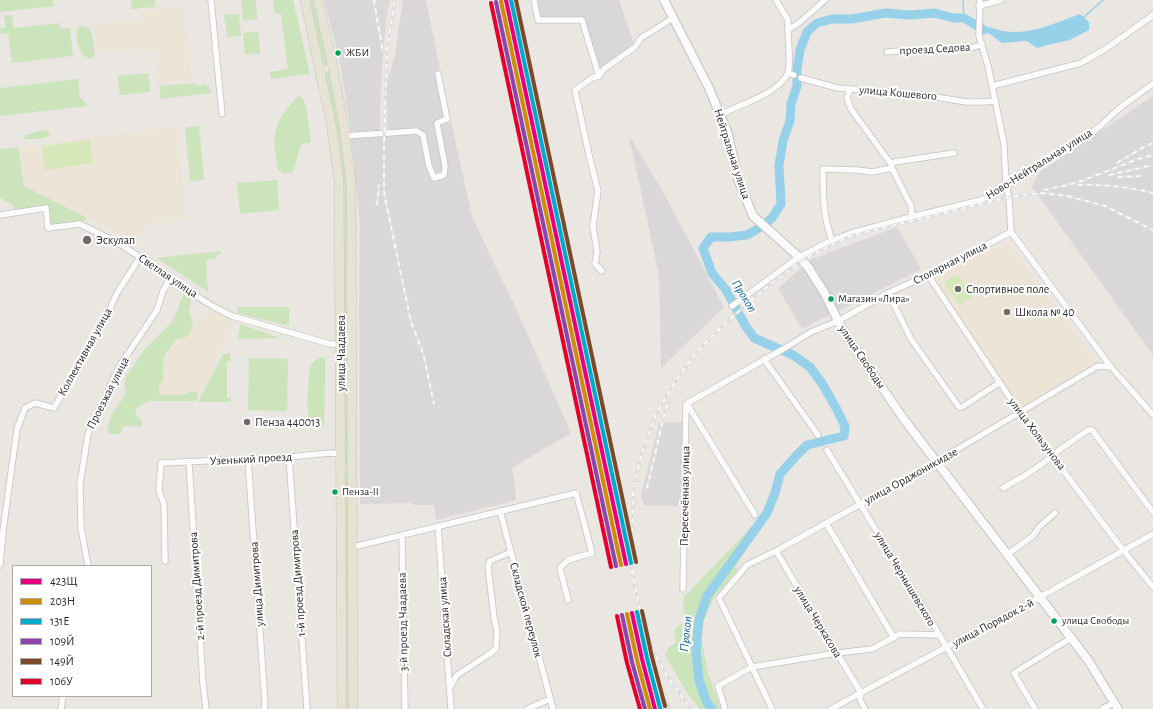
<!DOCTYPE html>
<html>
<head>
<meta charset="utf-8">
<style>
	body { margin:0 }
	#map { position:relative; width:1153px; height:709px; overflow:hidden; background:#eae6e2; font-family:"Alegreya Sans",sans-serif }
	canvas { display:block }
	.legend { position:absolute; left:12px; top:565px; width:140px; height:132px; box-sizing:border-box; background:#fff; border:1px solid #aaa; margin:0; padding:5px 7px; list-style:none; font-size:12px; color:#2b2b2b }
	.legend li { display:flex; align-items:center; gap:8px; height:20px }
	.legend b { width:20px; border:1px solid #aaa }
</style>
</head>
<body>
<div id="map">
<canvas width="1153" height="709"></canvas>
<ul class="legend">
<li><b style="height:5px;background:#e5007d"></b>423Щ</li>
<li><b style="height:5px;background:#ce8d09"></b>203Н</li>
<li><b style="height:5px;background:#00a9ce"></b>131Е</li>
<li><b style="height:5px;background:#8e44ad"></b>109Й</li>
<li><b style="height:5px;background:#7a4b2a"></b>149Й</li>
<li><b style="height:5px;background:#e4002b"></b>106У</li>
</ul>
</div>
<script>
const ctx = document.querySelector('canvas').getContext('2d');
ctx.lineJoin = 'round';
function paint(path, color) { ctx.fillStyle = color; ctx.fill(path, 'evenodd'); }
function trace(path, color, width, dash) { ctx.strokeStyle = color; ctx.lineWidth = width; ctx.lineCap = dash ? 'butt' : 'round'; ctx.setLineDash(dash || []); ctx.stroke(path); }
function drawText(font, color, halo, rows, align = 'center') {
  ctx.font = font + ' "Alegreya Sans",sans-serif'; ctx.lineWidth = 4; ctx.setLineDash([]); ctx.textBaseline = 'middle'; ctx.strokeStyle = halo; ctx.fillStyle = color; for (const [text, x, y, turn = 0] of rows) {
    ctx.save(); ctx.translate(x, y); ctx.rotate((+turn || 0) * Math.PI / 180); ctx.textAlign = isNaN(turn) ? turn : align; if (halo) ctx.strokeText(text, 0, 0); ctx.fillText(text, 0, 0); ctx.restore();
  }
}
paint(new Path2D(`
	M324 0H390L386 18 381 84 380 132H387V84L395 54 403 0H426L448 108 472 216 490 255 514 304 571 433 512 468 516 494V499L513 501 436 520 434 505H415L410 503 360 504 359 310 360 224 349 119 340 63Z
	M534 0H619L635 47 599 76 582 20H538Z
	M1153 96V355L1032 187 1038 173Z
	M629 136 661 188 724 307 661 368 659 275Z
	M897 227 920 267V270L802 329 778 288 812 259Z
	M683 422V506L644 505 641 496 659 423Z
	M663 694 672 709H658L656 699Z`), '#dad7d9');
paint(new Path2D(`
	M183 6 192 79 159 84 155 52 145 53 144 49 97 54 94 24 140 19V11Z
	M177 126 187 219 149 224 136 243 24 186 18 147Z
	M1008 242 1098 364 1021 409 933 279Z
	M209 309 235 322 200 397 175 399 153 390 163 360 183 333Z`), '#ece5d7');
paint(new Path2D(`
	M0 0H53L54 6 0 12Z
	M131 0H155L156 7 132 9Z
	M241 0H256L257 19 243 21Z
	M273 0H293L310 74 271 79 270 72 288 69 281 14H275Z
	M309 0H314L329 65 323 66Z
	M239 14 241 36 227 37 224 15Z
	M12 15 13 28 59 23 60 29 70 28 73 56 12 63 8 33 0 34V28L6 27 4 16Z
	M80 26H85L90 29 92 34 95 55C93 58 91 59 87 57 78 54 75 37 77 28Z
	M258 31 260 53 245 55 243 33Z
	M329 71C334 95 340 119 343 143 351 208 348 274 348 340L346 341 344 339 343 203 341 162 339 141 324 72Z
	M148 73 150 92 120 95 118 76Z
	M78 79 80 97 88 106 0 116V88Z
	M195 83 196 86 206 84 207 87H210L211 93 161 99 159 86Z
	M300 96C308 101 309 131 311 141L308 143 302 144 300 147 295 167 292 172 285 174 278 170C272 134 272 124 297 97Z
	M199 126 204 180 190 181 185 128Z
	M48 130 49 133V136L40 139H24L26 135 38 131Z
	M18 147 24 186 87 218 80 224 48 228 45 208 14 213 13 205 0 198V149Z
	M277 180 279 210 240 214 237 183Z
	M222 251 214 259 206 260 208 292 157 258Z
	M184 294H190L191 301 189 311 193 325 188 336 176 340 164 356 163 372 164 381 158 386 160 395H181L191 391 198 393V399L193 401H149L137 408 135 415 142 420V426C136 428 131 425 124 426L120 434H110L107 429 112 414 125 395V378L144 350 172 322Z
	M237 307H289V326L237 313Z
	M240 324 280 338 238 339Z
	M346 350 347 351 348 464H344V351Z
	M230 353 231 361 227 362V398H231V402H198L223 354Z
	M319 357H322L325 359V381L324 425 319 428C316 426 312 423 310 419 305 408 309 380 310 367L312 363Z
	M249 358 288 359 287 411 248 410Z
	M344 471H348L349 709H345Z
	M752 526 757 534 735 567 738 570 714 597 702 625V641L708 673 721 709H700L689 696 665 655 669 647 676 643 674 630 685 620 683 598Z`), '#cbe4bc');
paint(new Path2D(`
	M90 140 93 163 45 170 42 146Z
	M958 274 973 296 959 305 944 282Z`), '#d5e8b9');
paint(new Path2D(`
	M1080 14 1089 22V30L1070 40 1052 44 1037 48 1027 41 1002 43 984 30 989 27C1022 40 1049 25 1080 14Z`), '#97d1e9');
trace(new Path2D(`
	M963 0 964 18
	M1084 17 1103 0`), '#97d1e9', 1.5);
trace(new Path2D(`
	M712 709 707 703 699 680 696 651 699 620 707 596 767 513 775 493 780 474 796 456 807 445 844 436 845 426 835 406 823 385 810 367 793 355 754 338 745 325 726 290 712 273 703 248 711 237H730L747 235 756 230 772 218 781 204 779 165 783 141 790 121 791 104 797 86V69L800 50 807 32 817 23 832 19H852L885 13 910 15 935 13 953 18H964L984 30`), '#97d1e9', 9);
const minor = new Path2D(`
	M211 0 222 114
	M534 0 538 20H582L599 76
	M776 0 788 20V30
	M979 6 1001 0
	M887 52C897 51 907 50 916 50 934 49 967 53 982 44
	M788 73 794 75
	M801 78 838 88 924 95 966 102H983L996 101
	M992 86 1081 63 1107 48 1153 15
	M850 89 847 98 851 109 891 164 892 168 911 206 912 217
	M720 115C738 105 780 93 788 73 791 64 788 41 788 30L800 22 825 0
	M345 136 417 131 423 135 429 166 434 178 444 175 445 166 437 123 447 119 438 74
	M891 164 894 162 954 153
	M0 215 46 208 48 228 80 224 120 244 140 257 170 279 214 307 232 316 330 344H352
	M1011 232 1111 367 1153 415
	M832 240C823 218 823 193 823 169L857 170 872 172 892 168
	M602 271 595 264 597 252 593 226 598 191 589 155 575 90 592 78 599 76 604 69 635 47 641 38 673 18
	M928 275 1020 413 1123 550 1153 587
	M888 293 911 339 959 407H962L999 383
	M732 306 799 257 828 242 852 233 903 219 981 200 994 194 1079 141 1099 127 1122 106 1153 84
	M764 359 818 435
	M686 404 785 348 811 332 838 321 888 293 928 275 1011 232 1009 197 1006 186 1004 144 988 66 979 36 980 0
	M687 404 755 515
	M827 450 926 612 983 709
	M1052 455 1088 430H1092L1153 512
	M289 457 307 709
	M248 459 265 704 264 709
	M189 462 203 683 206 709
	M1003 488 1029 473 1053 456
	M500 511 553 709
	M826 523 894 638
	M438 526 451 709
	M402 535 405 709
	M353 547 576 493 592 553 568 560 560 568 568 600
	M776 551 861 693 860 700 865 709
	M1008 554 1033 536 1039 527 1055 513
	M165 561 164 504 159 491 161 463 289 457 329 453 341 454
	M0 565 3 531 17 429 25 408 35 403 54 408 106 318 117 293 140 257
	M88 566 81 528 80 484 88 434 119 367 157 310 163 291 170 279
	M683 589 686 404
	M450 687 457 675 488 655 496 649 497 632 494 617 488 567 490 561 511 552
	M61 709 63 696
	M527 709 550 699
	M725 709 718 686 752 667 837 653 872 649 900 634 940 635
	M772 709 719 598 747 565 776 551 929 466 1098 366 1111 367
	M831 709 1040 597 1153 534
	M1035 709 1014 673 1071 638
	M1102 709 1114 703`);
const secondary = new Path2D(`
	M664 0 709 88 728 134 738 179 753 216 799 257 808 267 824 292 838 321 848 338 903 418 1088 660 1118 709`);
const primary = new Path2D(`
	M305 0 332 128 339 182 342 709
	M318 0 333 67 344 127 351 183 353 709`);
trace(minor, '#c3c2c2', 7);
trace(secondary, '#c3c2c2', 10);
trace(primary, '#c5c4c2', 10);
trace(minor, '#fcfbfb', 5.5);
trace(secondary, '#fcfbfb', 8);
trace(primary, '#e7e3d4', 9);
const rail = new Path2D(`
	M374 0 383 53
	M384 137V193L411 322 423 353 434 404
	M384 141 387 48 395 0
	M1117 163 1142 148 1153 143
	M1109 175 1153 165
	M1118 177 1141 176
	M1078 185C1103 184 1129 187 1153 193
	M1044 190 1076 183 1138 159 1153 155
	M377 205 379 185
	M606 447 642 619 652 648 662 667 669 679 691 709
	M647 488 665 412 668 403
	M632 532 633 491 641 456 656 414 678 377 698 350 729 320 768 286 787 272 802 260 850 236 1009 197 1042 193 1068 196 1105 206 1153 230`);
trace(rail, '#dededf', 3);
trace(rail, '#fff', 1.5, [4.5]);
trace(new Path2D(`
	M506 0 626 564
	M632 613 642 659 655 709`), '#e5007d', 4);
trace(new Path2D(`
	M501 1 621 565
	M627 614 637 660 650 709`), '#ce8d09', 4);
trace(new Path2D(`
	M511 0 631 563
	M637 612 647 658 660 708`), '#00a9ce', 4);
trace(new Path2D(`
	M496 2 616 566
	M622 615 632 662 645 709`), '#8e44ad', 4);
trace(new Path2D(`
	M516 0 636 562
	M642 611 652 657 665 706`), '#7a4b2a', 4);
trace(new Path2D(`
	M491 3 611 567
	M617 616 627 663 640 709`), '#e4002b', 4);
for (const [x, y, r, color] of [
	[338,53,3.5,"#00a651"],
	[87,240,5,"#6e6c6b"],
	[958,289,4,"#6e6c6b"],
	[831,299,3.5,"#00a651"],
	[1007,312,4,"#6e6c6b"],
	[247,422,4,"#6e6c6b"],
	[335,492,3.5,"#00a651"],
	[1054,621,3.5,"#00a651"]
]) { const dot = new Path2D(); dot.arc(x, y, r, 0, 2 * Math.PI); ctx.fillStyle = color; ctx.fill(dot); trace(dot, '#fff', 1.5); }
drawText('11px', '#2b2b2b', '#fff', [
	["ЖБИ",346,53],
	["Магазин «Лира»",838,299],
	["Пенза-II",342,492],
	["улица Свободы",1062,621]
], 'left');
drawText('12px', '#2b2b2b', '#fff', [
	["проезд Седова",935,49,-3],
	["улица Кошевого",898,93,5],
	["Нейтральная улица",732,154,72],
	["Ново-Нейтральная улица",1039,164,-32],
	["Столярная улица",950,263,-27],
	["Светлая улица",168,276,34],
	["Коллективная улица",85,352,-61],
	["улица Чаадаева",341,353,-90],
	["улица Свободы",862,357,56],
	["Проезжая улица",108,393,-63],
	["улица Хользунова",1037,434,53],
	["Узенький проезд",251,459,-3],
	["улица Орджоникидзе",911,476,-29],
	["Пересечённая улица",685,496,-89],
	["улица Чернышевского",905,579,59],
	["1-й проезд Димитрова",298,583,-94],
	["улица Димитрова",257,584,-94],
	["2-й проезд Димитрова",197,586,-94],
	["Складской переулок",526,610,75],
	["Складская улица",445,617,-94],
	["3-й проезд Чаадаева",403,622,-91],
	["улица Черкасова",818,622,59],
	["улица Порядок 2-й",993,623,-28]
]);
drawText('12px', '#2b2b2b', '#fff', [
	["Эскулап",96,240],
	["Спортивное поле",966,289],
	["Школа № 40",1015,312],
	["Пенза 440013",255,422]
], 'left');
drawText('italic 13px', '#10669b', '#fff', [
	["Прокоп",744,296,58],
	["Прокоп",686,634,-84]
]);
</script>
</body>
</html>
